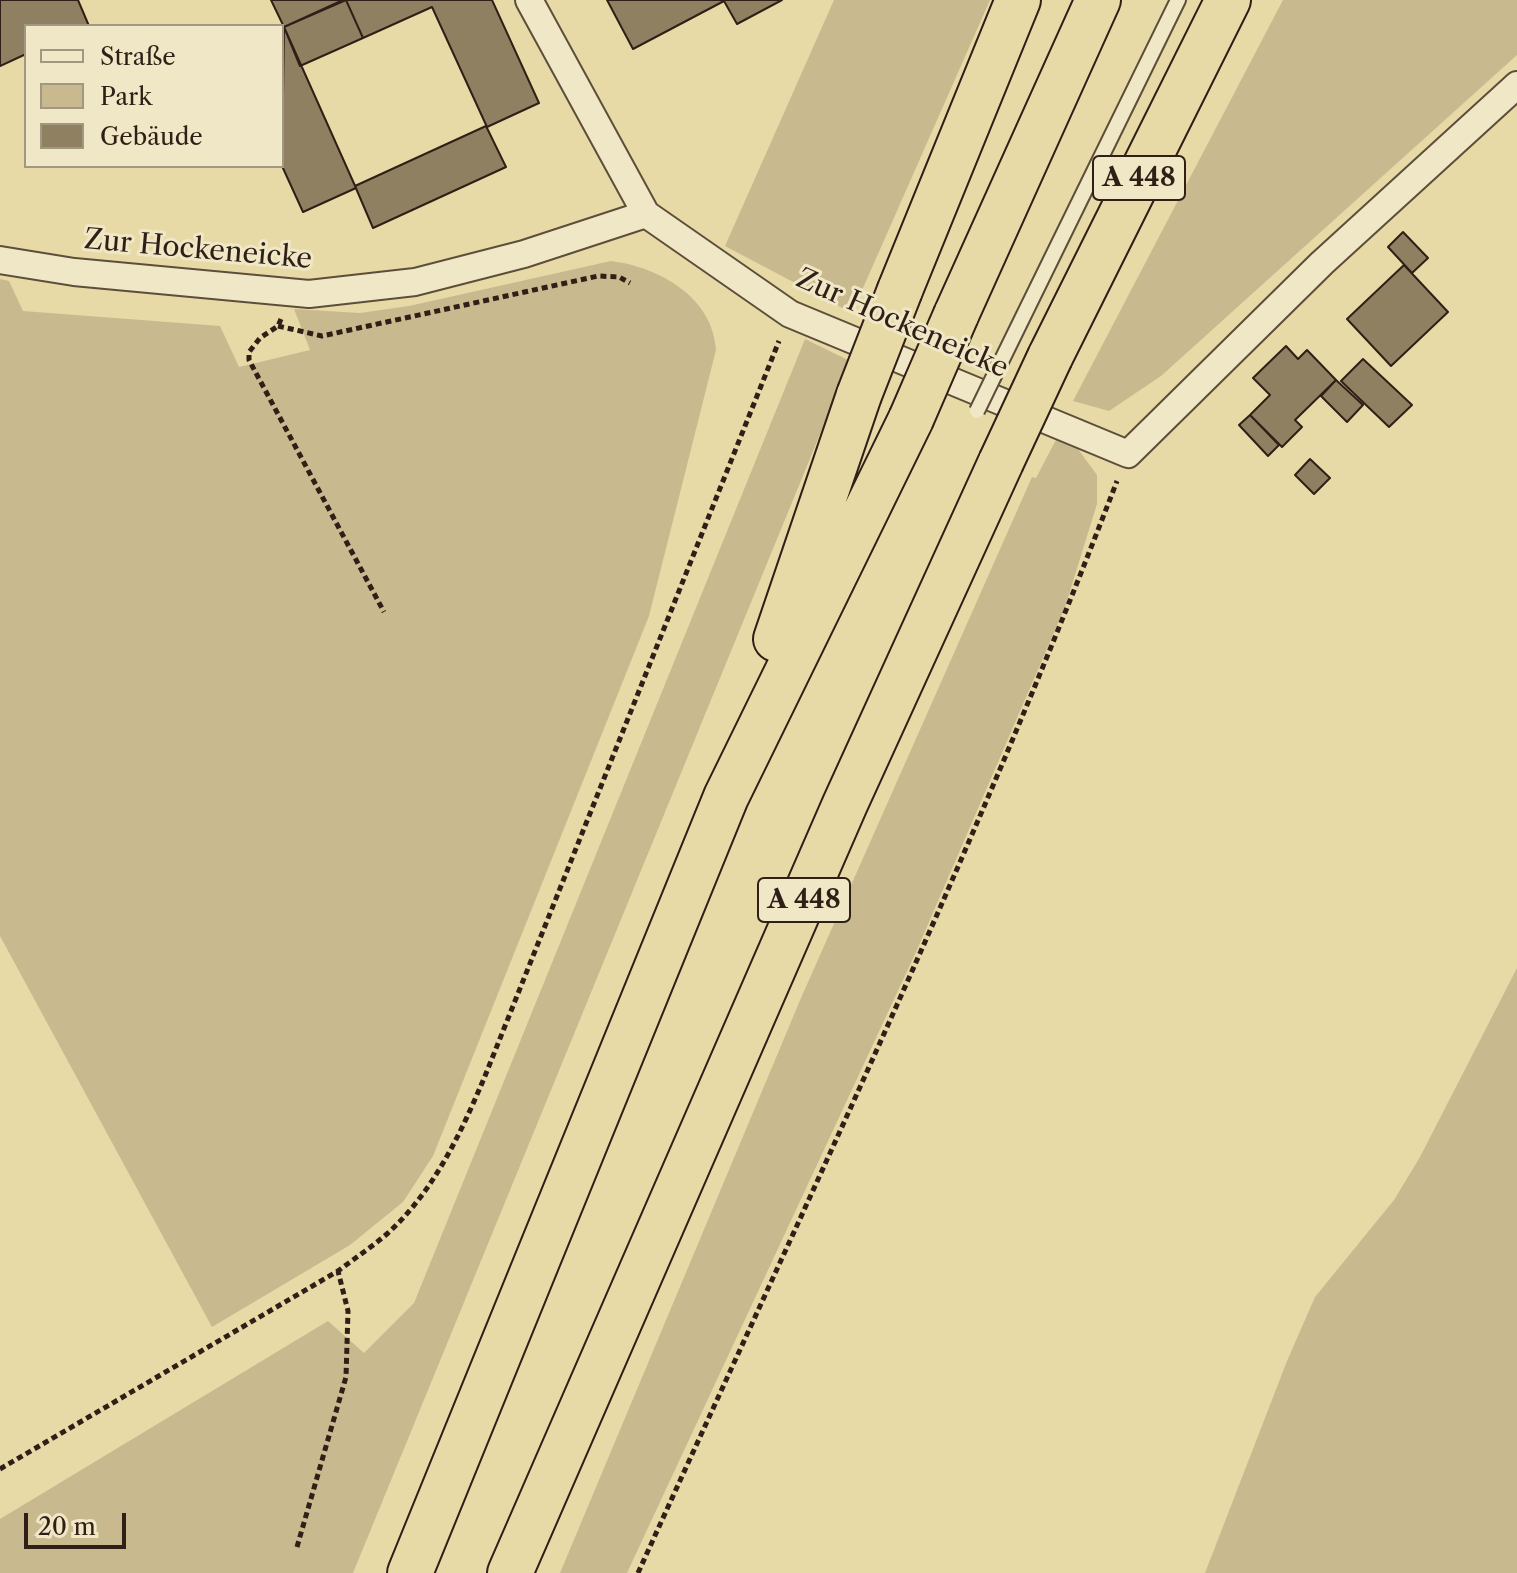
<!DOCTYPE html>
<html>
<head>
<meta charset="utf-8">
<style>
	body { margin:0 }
	#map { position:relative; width:1517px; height:1573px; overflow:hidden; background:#e7daa7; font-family:"Libre Caslon Text",serif }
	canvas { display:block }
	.legend { position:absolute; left:24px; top:24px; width:260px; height:144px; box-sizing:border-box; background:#efe7c6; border:2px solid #a29780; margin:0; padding:10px 14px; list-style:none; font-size:24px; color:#2f1f16 }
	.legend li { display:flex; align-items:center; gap:16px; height:40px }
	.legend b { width:40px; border:2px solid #a29780 }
	.scale { position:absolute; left:24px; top:1513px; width:102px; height:36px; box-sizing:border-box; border:4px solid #2f1f16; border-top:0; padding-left:10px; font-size:24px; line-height:28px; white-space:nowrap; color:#2f1f16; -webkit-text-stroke:6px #efe7c6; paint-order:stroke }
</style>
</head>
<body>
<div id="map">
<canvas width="1517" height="1573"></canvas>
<ul class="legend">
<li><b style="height:10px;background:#efe7c6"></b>Straße</li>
<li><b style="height:22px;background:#c8ba8e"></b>Park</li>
<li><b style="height:22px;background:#8f8061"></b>Gebäude</li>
</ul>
<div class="scale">20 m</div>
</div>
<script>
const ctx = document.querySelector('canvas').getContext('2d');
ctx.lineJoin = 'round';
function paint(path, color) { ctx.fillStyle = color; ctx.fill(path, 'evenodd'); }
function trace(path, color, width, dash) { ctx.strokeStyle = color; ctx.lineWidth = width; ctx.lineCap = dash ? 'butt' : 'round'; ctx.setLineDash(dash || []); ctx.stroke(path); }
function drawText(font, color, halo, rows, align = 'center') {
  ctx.font = font + ' "Libre Caslon Text",serif'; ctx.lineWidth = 6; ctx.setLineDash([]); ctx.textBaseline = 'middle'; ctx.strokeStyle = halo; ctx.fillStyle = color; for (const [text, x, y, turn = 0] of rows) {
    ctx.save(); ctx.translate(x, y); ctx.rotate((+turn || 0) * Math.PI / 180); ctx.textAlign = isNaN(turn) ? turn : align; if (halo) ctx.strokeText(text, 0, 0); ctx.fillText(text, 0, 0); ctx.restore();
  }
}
paint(new Path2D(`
	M834 0H990L852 313 725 246Z
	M1283 0H1517V55L1161 376 1109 411 1073 401Z
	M611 261C659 267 713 297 716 350L649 616 433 1156 403 1202 350 1245 212 1327 0 936V279L9 281 23 311 220 326 239 367 310 350 294 309 360 313 409 306Z
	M805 339 850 361 353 1573H0V1519L328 1321 364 1353 414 1303Z
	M1058 436 1075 445 1097 475V504L1065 607 916 952 627 1573H560L801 998 1032 477 1036 478Z
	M1517 968V1573H1205L1287 1361 1315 1297 1394 1200 1420 1157Z`), '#c8ba8e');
const building = new Path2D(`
	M0 0H78L89 26H26V54L0 66Z
	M271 0H343L284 27Z
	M346 0 363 38 300 66 284 27Z
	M346 0H492L539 103 487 127 432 7 363 38Z
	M607 0H782L737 24 724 1 633 49Z
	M284 27 356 188 303 212 282 166Z
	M486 126 506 167 373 228 355 186Z
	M1403 232 1428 258 1412 273 1388 247Z
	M1404 265 1448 312 1391 366 1347 319Z
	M1286 346 1298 359 1307 350 1336 380 1295 420 1302 427 1282 447 1250 415 1270 395 1253 378Z
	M1363 359 1412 405 1389 427 1341 381Z
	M1336 380 1363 405 1347 422 1321 396Z
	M1250 415 1279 445 1268 456 1239 425Z
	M1310 459 1330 478 1314 494 1295 475Z`);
paint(building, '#8f8061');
trace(building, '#2f1f16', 2);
const lane = new Path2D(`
	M994 376 1178 0`);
const street = new Path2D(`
	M529 0 646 214 790 314 1128 454 1322 263 1517 85
	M0 260 74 272 309 294 415 282 524 254 646 214`);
const highway = new Path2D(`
	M900 290 1018 0
	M956 315 1098 0
	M1050 357 1228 0
	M776 639 859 395
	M410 1573 726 797 911 419
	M510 1573 845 804 1001 462`);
trace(lane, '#5d4e3a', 18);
trace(street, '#5d4e3a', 30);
trace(highway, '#2f1f16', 48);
trace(new Path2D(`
	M281 319 278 326 260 338 249 352V360L384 612
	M278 326 322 336 598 276 619 277 630 283
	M0 1469 338 1271C355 1258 372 1247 388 1233 434 1191 461 1133 485 1076L779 341
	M297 1547 346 1377 348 1311 338 1271
	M638 1573C802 1211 974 853 1117 481`), '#2f1f16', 5, [6, 4]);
trace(lane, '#efe7c6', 14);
trace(street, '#efe7c6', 26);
trace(highway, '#e7daa7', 44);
const laneBridge = new Path2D(`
	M977 411 994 376`);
const highwayBridge = new Path2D(`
	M859 395 900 290
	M911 419 956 315
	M1001 462 1050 357`);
trace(laneBridge, '#5d4e3a', 18, []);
trace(highwayBridge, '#2f1f16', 48, []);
trace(laneBridge, '#efe7c6', 14);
trace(highwayBridge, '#e7daa7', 44);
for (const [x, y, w] of [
	[1139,178,92],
	[804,900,92]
]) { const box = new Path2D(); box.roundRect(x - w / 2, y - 22, w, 44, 6); ctx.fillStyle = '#efe7c6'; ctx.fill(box); trace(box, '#2f1f16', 2); }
drawText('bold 26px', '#2f1f16', null, [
	["A 448",1139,178],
	["A 448",804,900]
]);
drawText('28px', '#2f1f16', '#efe7c6', [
	["Zur Hockeneicke",198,250,5],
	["Zur Hockeneicke",902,324,24]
]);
</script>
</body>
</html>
